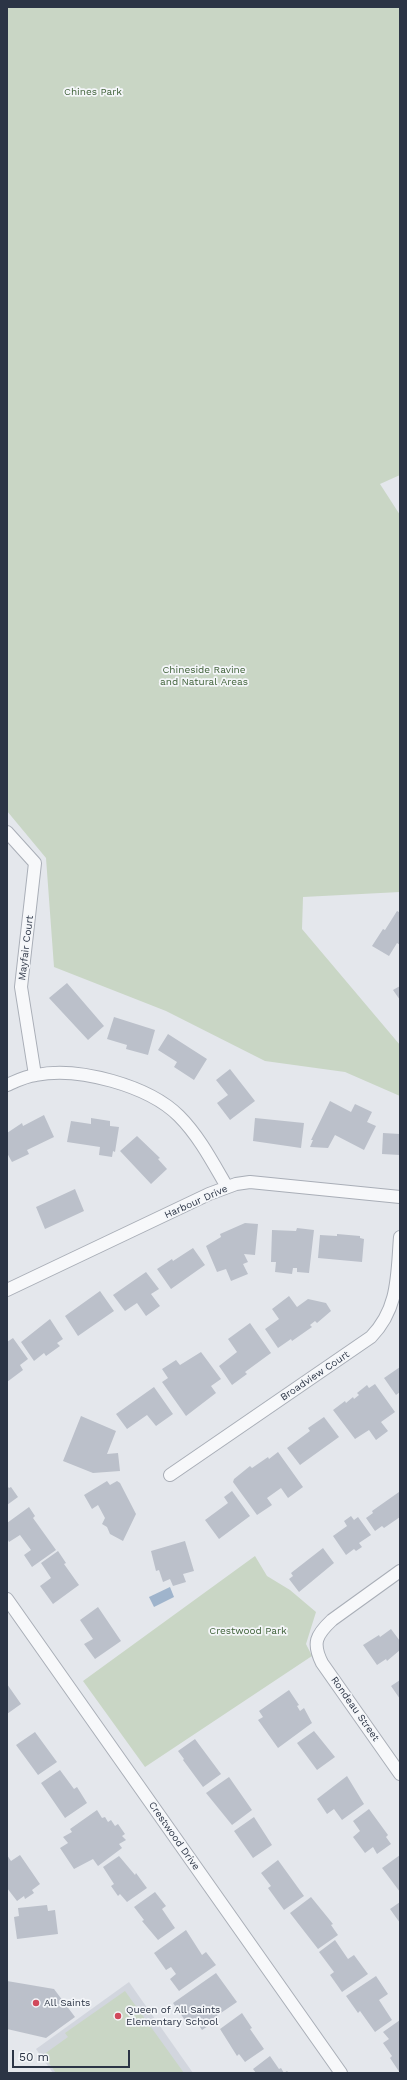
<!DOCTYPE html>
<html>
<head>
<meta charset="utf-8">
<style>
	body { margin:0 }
	#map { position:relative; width:407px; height:2080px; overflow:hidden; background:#e4e7ec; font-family:"Work Sans",sans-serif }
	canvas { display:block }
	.frame { position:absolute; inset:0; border:8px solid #2b3445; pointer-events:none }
	.scale { position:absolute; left:12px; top:2050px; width:118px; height:18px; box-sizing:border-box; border:2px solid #2b3445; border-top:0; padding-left:5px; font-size:12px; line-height:14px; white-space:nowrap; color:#2b3445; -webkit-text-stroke:3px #f4f6f9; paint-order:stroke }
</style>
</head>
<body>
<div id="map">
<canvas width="407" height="2080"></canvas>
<div class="frame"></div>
<div class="scale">50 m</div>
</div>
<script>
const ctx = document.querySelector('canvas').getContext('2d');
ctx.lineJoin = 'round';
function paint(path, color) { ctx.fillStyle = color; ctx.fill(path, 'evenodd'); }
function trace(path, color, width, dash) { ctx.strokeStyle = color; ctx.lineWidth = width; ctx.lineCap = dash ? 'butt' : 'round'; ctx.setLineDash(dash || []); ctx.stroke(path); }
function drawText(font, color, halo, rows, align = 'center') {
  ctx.font = font + ' "Work Sans",sans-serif'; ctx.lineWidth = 3.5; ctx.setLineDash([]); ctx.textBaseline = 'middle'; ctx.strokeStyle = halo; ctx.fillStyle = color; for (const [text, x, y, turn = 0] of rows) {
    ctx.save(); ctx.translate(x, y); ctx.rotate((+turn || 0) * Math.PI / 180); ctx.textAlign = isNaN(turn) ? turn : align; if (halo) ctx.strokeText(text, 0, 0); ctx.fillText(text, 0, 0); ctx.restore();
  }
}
paint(new Path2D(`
	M129 1982 193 2073H53L36 2049Z`), '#d2d6de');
paint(new Path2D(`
	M7 7H400V475L380 484 400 515V892L303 897 302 929 400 1045V1096L345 1072 265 1061 166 1011 54 967 46 858 7 811Z
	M255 1556 267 1576 290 1590 316 1612 306 1644 312 1656 145 1767 83 1681Z
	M125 1991 184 2073H56L43 2055 68 2037 65 2033Z`), '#c9d6c5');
paint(new Path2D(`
	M170 1587 174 1597 154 1607 149 1597Z`), '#9fb4cc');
paint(new Path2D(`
	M400 910V945L397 943 389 956 372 946 383 929 385 930 397 911 399 912Z
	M67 983 104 1026 88 1040 49 998Z
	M400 986V1000L393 990Z
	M114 1017 155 1030 148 1055 126 1049 127 1045 107 1039Z
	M168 1034 207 1059 194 1080 174 1067 177 1062 158 1050Z
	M230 1069 255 1101 230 1120 217 1103 228 1095 216 1080Z
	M330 1101 351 1112 355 1104 372 1112 367 1122 376 1126 364 1150 335 1135 328 1148 310 1147 313 1140H311Z
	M44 1115 54 1137 27 1150 29 1154 12 1162 7 1153V1133L22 1123 23 1126Z
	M91 1118 110 1121V1126L119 1127 115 1152 113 1151 112 1157 99 1155 100 1147 67 1142 71 1121 91 1124Z
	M255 1118 304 1123 301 1148 253 1141Z
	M383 1133 400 1134V1155L382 1154Z
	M137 1136 160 1158 158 1159 167 1169 151 1184 120 1151Z
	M75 1189 84 1211 45 1229 36 1207Z
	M245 1223 258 1224 255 1255 244 1254 248 1262 243 1264 248 1274 231 1281 226 1269 217 1272 206 1246 221 1237 220 1234Z
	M297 1228 314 1230 309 1273 297 1272V1268H293L292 1274 275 1272 276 1262H271L272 1230 296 1231Z
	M337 1234 360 1236V1238L364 1239 362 1262 318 1258 320 1235 337 1236Z
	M193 1248 205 1265 171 1289 157 1269 172 1259 173 1261Z
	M146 1272 159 1289 151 1294 160 1306 146 1316 137 1303 125 1311 113 1295Z
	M100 1291 114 1311 78 1336 65 1316Z
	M289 1296 297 1307 308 1299 326 1303 331 1311 317 1323 315 1321 310 1325 312 1327 292 1341 291 1339 278 1348 265 1329 279 1319 272 1309Z
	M50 1319 63 1339 57 1343 60 1346 46 1356 44 1353 34 1361 21 1342Z
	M250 1323 271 1353 245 1372 247 1374 232 1385 219 1366 237 1352 228 1339Z
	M13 1338 28 1359 20 1365 23 1370 7 1382V1342Z
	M201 1352 221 1379 211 1386 216 1393 186 1416 162 1382 168 1378 162 1369 176 1360 180 1365Z
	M400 1367V1392L396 1395 384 1378Z
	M375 1384 395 1412 381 1422 388 1431 376 1440 369 1430 355 1439 333 1410 345 1401 346 1403 353 1397 354 1399 359 1395 357 1393 367 1385 369 1388Z
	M154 1387 173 1414 156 1426 147 1415 127 1429 116 1414Z
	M81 1416 116 1431 107 1454 118 1453 120 1471 93 1473 63 1461Z
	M324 1417 339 1437 300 1465 287 1448 310 1431 308 1428Z
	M278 1452 303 1487 288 1498 281 1488 267 1498 272 1505 257 1515 233 1482 234 1479 250 1466 252 1468 268 1457 269 1459Z
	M107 1481 110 1485 117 1481 120 1483 136 1514 123 1541 110 1534 107 1527 102 1524 105 1518 98 1505 92 1509 84 1495Z
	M7 1486 9 1488 11 1487 18 1497 7 1505Z
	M232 1491 250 1516 219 1539 205 1520 228 1503 224 1497Z
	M399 1492 400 1517 384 1528 382 1526 375 1531 366 1518 373 1513 372 1511Z
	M29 1507 35 1516 33 1518 56 1550 32 1567 24 1555 31 1550 20 1535 9 1542 7 1538V1523Z
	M351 1516 354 1520 358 1517 371 1535 359 1543 362 1547 356 1551 354 1549 346 1555 333 1536 347 1526 344 1521Z
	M185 1541 194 1571 183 1574 186 1582 173 1586 170 1579 163 1582 159 1570 156 1571 151 1551Z
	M323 1548 334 1563 299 1592 289 1579 293 1576 291 1573Z
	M58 1551 66 1563 64 1564 79 1585 53 1604 40 1586 51 1578 41 1563Z
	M98 1607 121 1641 95 1659 84 1644 93 1639 80 1620Z
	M391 1629 400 1641V1650L387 1661 386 1659 377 1665 363 1645 379 1635 380 1637Z
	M400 1680V1699L391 1686Z
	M7 1684 21 1704 7 1714Z
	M289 1690 299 1705 297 1706 300 1711 304 1708 312 1723 278 1748 258 1720 263 1717 259 1711Z
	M314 1731 335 1757 317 1770 297 1743Z
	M35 1732 57 1762 38 1775 16 1745Z
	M195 1739 221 1774 203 1787 183 1760 184 1759 178 1751Z
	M60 1770 74 1789 77 1787 87 1803 65 1818 41 1783Z
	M347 1776 364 1804 342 1820 334 1809 327 1814 317 1799Z
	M229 1777 252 1810 232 1825 206 1793Z
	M369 1809 388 1835 386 1837 391 1844 377 1854 373 1847 365 1853 353 1837 360 1831 353 1821Z
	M97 1810 102 1818 105 1817 108 1822 111 1820 115 1826 118 1824 125 1834 122 1836 126 1840 119 1844 122 1848 98 1866 93 1859 74 1869 60 1848 68 1843 63 1837 72 1832 70 1829Z
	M254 1817 272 1845 253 1858 234 1831Z
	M7 1855 11 1861 20 1855 40 1884 32 1890 34 1893 25 1899 24 1896 17 1901 7 1888Z
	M400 1855V1892L382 1868Z
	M119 1856 135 1875 136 1873 147 1888 127 1902 120 1894 118 1896 111 1886 114 1884 103 1867Z
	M278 1860 304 1896 284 1910 268 1888 271 1886 261 1873Z
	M155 1892 166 1906 162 1909 175 1928 158 1940 142 1921 144 1920 134 1907Z
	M311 1897 333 1924 331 1925 338 1935 318 1949 290 1913Z
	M400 1902V1923L390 1909Z
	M47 1905 48 1911 55 1910 58 1934 17 1939 14 1917 19 1916 18 1908Z
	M186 1930 202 1955 206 1952 216 1965 179 1991 170 1979 176 1974 171 1967 166 1970 154 1953Z
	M335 1940 348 1959 354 1955 368 1974 342 1992 330 1975 334 1972 319 1952Z
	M216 1973 237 2002 212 2019 214 2022 202 2030 196 2021 189 2026 173 2003Z
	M376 1976 388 1994 379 2000 392 2020 375 2032 360 2011 358 2013 346 1996Z
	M7 1981 54 1989 75 2017 46 2038 7 2029Z
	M242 2013 252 2028 250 2029 264 2049 245 2062 239 2054 237 2056 220 2029Z
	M400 2020V2073L390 2058 392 2056 383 2043 389 2039 383 2032Z
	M270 2056 279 2069 281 2068 284 2073 287 2071 289 2073H256L253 2069Z`), '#bbc0ca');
const street = new Path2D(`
	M7 832 35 863 21 987 35 1075
	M7 1085C16 1081 26 1076 36 1075 78 1066 149 1086 179 1116 199 1136 213 1163 227 1187
	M7 1290 209 1194 236 1184 250 1182 400 1197
	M170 1475 371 1337C399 1308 397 1275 400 1237
	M400 1571 332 1620C316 1635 312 1643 322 1663L400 1774
	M7 1599 341 2073`);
trace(street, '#a9aeb7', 14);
trace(street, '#f7f8fa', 12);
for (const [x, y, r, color] of [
	[36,2003,4,"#d1495b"],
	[118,2016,4,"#d1495b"]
]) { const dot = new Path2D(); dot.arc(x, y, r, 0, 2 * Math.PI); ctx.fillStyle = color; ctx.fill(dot); trace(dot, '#f4f6f9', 1.5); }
drawText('10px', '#3f6138', '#f4f6f9', [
	["Chines Park",93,92],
	["Chineside Ravine",204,670],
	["and Natural Areas",204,682],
	["Crestwood Park",248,1631]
]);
drawText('10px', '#2b3445', '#f4f6f9', [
	["Mayfair Court",26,948,-83],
	["Harbour Drive",196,1202,-24],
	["Broadview Court",315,1376,-34],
	["Rondeau Street",355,1709,55],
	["Crestwood Drive",174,1836,55]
]);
drawText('10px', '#2b3445', '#f4f6f9', [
	["All Saints",44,2003],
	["Queen of All Saints",126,2010],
	["Elementary School",126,2022]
], 'left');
</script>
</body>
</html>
